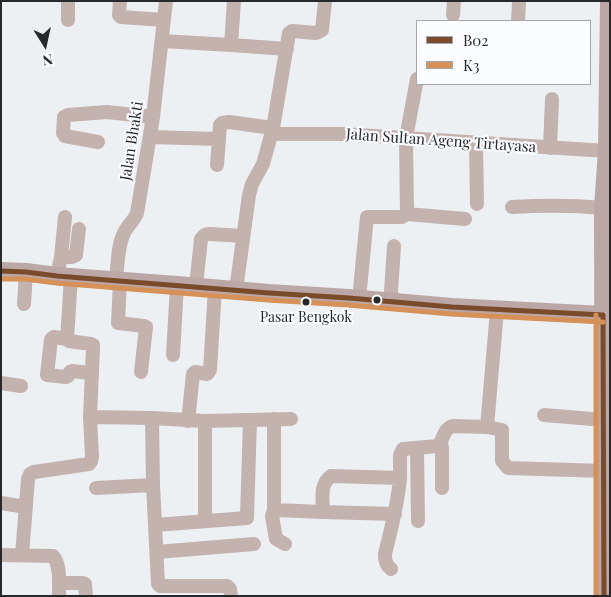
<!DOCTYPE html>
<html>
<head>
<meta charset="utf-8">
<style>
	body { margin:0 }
	#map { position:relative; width:611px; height:597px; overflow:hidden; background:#edf0f3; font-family:"Playfair Display",serif }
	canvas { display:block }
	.frame { position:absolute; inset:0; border:2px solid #26282b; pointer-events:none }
	.legend { position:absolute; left:416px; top:20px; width:175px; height:65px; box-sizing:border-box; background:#fafcff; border:1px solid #a5a7aa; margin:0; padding:6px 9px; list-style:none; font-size:15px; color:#26282b }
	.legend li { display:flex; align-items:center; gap:10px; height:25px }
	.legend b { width:25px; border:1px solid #a5a7aa }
	.north { position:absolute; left:20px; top:20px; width:50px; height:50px; -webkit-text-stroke:4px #fafcff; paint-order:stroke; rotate:170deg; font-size:14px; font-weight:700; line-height:20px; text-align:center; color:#26282b }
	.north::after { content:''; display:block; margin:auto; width:18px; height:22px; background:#26282b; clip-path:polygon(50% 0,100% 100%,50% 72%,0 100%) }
</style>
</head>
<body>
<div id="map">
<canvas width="611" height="597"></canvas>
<div class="frame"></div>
<ul class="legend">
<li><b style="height:6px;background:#7a4b2a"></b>B02</li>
<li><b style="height:6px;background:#d59158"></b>K3</li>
</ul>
<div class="north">N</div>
</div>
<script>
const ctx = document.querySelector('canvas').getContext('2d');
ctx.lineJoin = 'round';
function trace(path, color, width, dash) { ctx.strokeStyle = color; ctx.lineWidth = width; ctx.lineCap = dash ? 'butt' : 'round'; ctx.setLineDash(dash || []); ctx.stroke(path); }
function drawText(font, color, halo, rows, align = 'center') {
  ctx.font = font + ' "Playfair Display",serif'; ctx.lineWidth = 4.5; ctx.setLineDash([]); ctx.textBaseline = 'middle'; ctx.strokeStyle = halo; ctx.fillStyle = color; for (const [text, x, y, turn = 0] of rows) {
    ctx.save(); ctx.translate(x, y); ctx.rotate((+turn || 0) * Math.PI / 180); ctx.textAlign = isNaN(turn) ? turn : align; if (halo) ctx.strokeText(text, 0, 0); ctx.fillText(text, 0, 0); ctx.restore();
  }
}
trace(new Path2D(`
	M68 1V20
	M120 1 119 15 121 17 164 20
	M453 15 454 1
	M518 21 519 1
	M162 41 231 45 287 49
	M231 45 234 1
	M271 134H343L607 151
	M150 137 219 139
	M98 142 65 136 63 133 64 117 68 115 107 112 153 117
	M476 143 477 204
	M550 148 552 99
	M217 165 220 125 222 123 229 122 273 128
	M512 207C543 205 573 205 603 208
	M407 214 406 138 417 79
	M61 257 65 217
	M57 276 61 257H72L76 255 79 229
	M116 280C118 265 117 247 124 233 127 226 134 221 137 213L153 117 166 1
	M120 281 118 323 144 326 146 327 141 372
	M196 286 201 239C204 235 205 234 210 234L243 236
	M236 290 249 195 252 184 263 164 273 128 289 33 292 31 316 33 322 30 325 1
	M359 299 367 217H402L407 214 465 219
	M393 302 391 292 394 246
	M24 304 26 272
	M67 339 54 337 51 339 47 375 66 377 68 376 70 372 72 371 91 373
	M173 355 177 285
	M1 383 21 386
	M544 415 604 420
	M90 417 152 418 205 421 291 419
	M152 418 153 485 158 584 160 586H227L230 589 231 596
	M274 419V510L272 516 276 539 285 544
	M188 421 193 374 195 372 207 374 210 370 215 288
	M205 421V521
	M487 427 497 310
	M441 443 442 448V488
	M417 448 418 521
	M400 478V455L403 449 438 446C444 439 443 429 453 426L487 427 502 430V461L508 468 604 471
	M96 488 153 485
	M1 503 26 507
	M274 510 323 512C323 499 319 485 331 476L400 478C398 504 391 529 385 554 385 561 386 565 391 569
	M323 512 395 514
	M155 525 247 518 250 421
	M157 552 254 544
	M1 555 53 556C61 565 59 584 59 596
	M22 555 28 479 30 474 34 472 89 464 91 461 92 457 90 417 93 348V345L91 344 69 341 67 339 71 277
	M59 583H83L85 584 86 596`), '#c4b2af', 14);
trace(new Path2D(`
	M1 271 26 272 57 276 177 285 269 293 349 298 452 307 603 315
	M604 596 603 208 607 151 609 1`), '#bba7a6', 18);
trace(new Path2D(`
	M1 271 26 272 57 276 269 293 349 298 452 307 603 315
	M603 315 604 596`), '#7a4b2a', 5);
trace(new Path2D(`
	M1 279H25L56 283 268 300 348 305 451 314 603 322
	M596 315V596`), '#d59158', 5);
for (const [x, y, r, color] of [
	[377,300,4.5,"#26282b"],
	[306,302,4.5,"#26282b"]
]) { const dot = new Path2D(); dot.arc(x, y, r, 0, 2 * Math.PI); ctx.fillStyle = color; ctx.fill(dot); trace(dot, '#fafcff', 2); }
drawText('14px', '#26282b', '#fafcff', [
	["Pasar Bengkok",306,318]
]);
drawText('15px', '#26282b', '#fafcff', [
	["Jalan Bhakti",132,141,-81],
	["Jalan Sultan Ageng Tirtayasa",441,141,4]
]);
</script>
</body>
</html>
